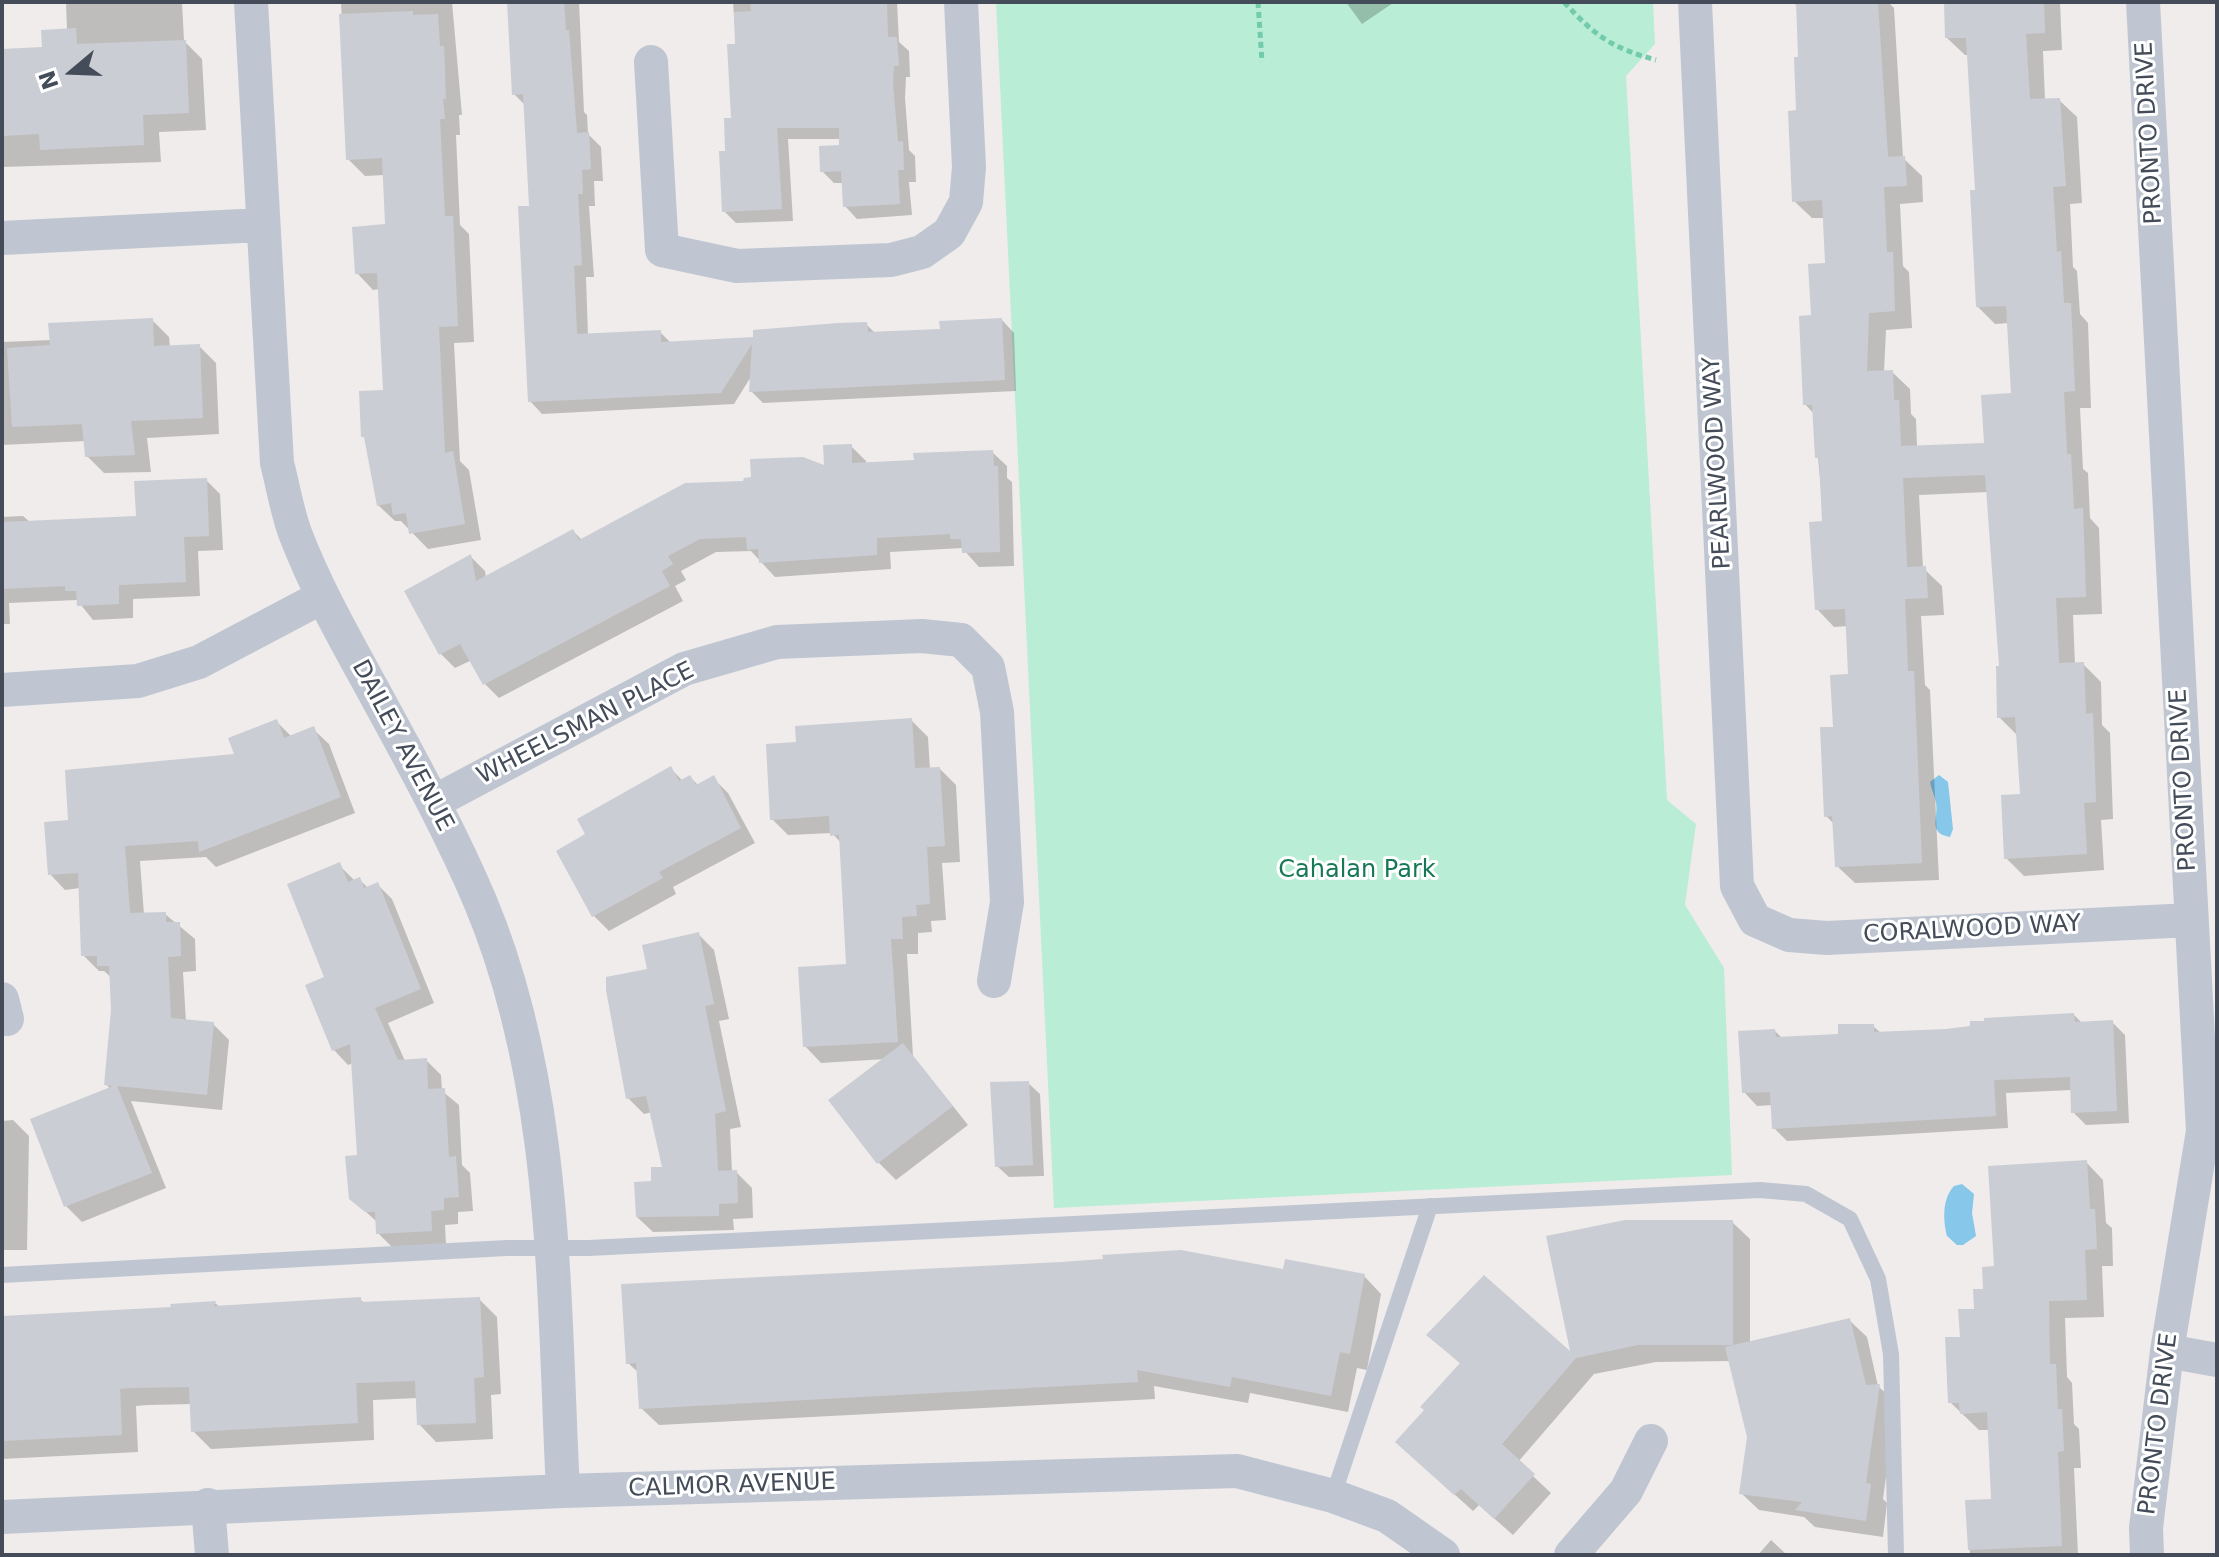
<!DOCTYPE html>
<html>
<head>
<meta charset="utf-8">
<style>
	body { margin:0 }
	#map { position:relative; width:2219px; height:1557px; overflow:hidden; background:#efeceb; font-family:"DejaVu Sans",sans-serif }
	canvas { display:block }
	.frame { position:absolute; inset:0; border:4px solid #444c59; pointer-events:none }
	.north { position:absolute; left:32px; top:32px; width:80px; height:80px; -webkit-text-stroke:6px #fff; paint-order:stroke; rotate:251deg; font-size:22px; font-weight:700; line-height:32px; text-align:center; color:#444c59 }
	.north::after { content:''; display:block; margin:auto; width:28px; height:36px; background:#444c59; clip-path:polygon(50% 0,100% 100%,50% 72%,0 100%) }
</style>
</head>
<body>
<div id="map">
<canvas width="2219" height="1557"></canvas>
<div class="frame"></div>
<div class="north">N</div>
</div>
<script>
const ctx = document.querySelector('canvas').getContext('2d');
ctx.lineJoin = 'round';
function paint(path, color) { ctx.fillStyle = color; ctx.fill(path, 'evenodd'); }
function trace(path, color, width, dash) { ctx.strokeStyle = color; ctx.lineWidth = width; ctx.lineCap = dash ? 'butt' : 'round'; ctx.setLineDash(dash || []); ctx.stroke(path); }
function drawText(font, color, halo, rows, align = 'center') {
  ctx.font = font + ' "DejaVu Sans",sans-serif'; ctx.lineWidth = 6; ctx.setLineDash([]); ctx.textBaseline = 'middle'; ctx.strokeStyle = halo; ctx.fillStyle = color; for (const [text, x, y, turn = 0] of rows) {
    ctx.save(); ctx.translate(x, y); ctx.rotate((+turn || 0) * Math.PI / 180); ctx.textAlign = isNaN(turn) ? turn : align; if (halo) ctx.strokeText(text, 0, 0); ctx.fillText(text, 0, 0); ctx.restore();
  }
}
paint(new Path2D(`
	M996 2H1653L1655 44 1626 76 1667 800 1696 824 1685 905 1724 968 1732 1175 1054 1208Z`), '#b9edd5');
paint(new Path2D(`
	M1939 775 1948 782 1953 829 1950 837C1927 833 1939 818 1936 803 1935 796 1931 789 1930 782Z
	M1962 1184 1974 1194 1972 1213 1976 1236 1963 1245H1957L1947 1236C1943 1220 1942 1199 1954 1186Z`), '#86c7ea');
paint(new Path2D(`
	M66 2H182L184 41 202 59 206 130 159 132 161 162 2 167V51L44 49 67 30Z
	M341 2H452L462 115H459L460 135H456L460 225 469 234 474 342 454 343 460 461 469 470 481 540 428 549 401 521H395L378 505 366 440 363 436 385 392 380 289 373 290 357 273 387 226 384 175 365 176 348 159Z
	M510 2H579L584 112 587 115 588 134 601 147 603 181H594L595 206H589L594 277H586L588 336 660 332 672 344 754 339 866 324 876 334 942 331 1002 320 1014 333 1016 391 763 403 751 391 752 375 734 404 542 414 530 401 531 207 525 105 514 94Z
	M733 2H897L899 42 909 51 910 77H906L905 98 909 150 915 156 916 182H909L912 215 857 219 845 206 843 183H834L822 171 842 147 841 139H788L793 221 736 223 724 211 727 153 733 120 736 46Z
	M1346 2H1392L1393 3 1362 24Z
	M1793 2H1888L1894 8 1903 158 1922 176 1923 202 1900 204 1903 266 1909 272 1912 328 1886 330 1884 372H1892L1910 389 1911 414 1916 419 1917 447 1986 445 2013 395 2009 323 1995 324 1978 307 1977 192 1969 55H1965L1947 38 1946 2H2060L2062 50 2043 51 2045 100H2059L2077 117 2082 203 2070 204 2073 267 2077 271 2080 314 2088 323 2091 408H2080L2083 469 2088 473 2090 518 2099 528 2102 614 2073 615 2075 665 2083 664 2101 682 2102 725 2110 733 2113 819 2101 820 2104 870 2024 876 2006 858 2022 795 2017 735 1999 717 2001 668 1988 492 1919 495 1923 568 1942 586 1944 615 1921 616 1925 685 1930 690 1939 880 1855 883 1837 866 1834 824 1826 816 1835 729 1850 676 1848 626 1834 627 1817 609 1824 523 1814 414 1805 404 1828 265 1825 218H1812L1794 201 1801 59 1798 7Z
	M152 320 169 337 170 348 199 346 216 363 219 434 147 438 151 472 104 473 87 456 86 441 2 445V342L51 340Z
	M851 446 866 461V465L916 462 992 452 1007 466V478L1012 482 1014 566 979 567 962 548 890 552 891 569 775 577 751 551 716 552 681 571 686 580 675 586 683 601 499 698 485 684 472 660 455 668 441 654 471 557 485 571 486 578 573 531 582 540 745 483 826 468Z
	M206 480 220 494 223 550 198 551 200 596 133 599V618L93 620 77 600 9 603 10 624H2V517L23 516 31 523 138 518Z
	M912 721 928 737 930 770 940 769 956 785 960 862 942 863 946 920 931 921 932 932 918 933V954H907L913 1056 968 1125 896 1180 879 1163 831 1101 886 1059 821 1063 805 1046 849 966 842 844 832 833 788 835 772 819 798 744Z
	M277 722 292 737 313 729 329 744 355 813 216 867 206 857 140 861 144 915 165 914 195 939 196 971 183 972 186 1022 213 1024 229 1040 222 1110 131 1101 166 1188 82 1222 66 1206 110 1089 106 1084 113 1010 112 978 104 971H99L83 955 80 888 65 890 50 874 70 822 237 756Z
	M671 769 683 781 690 777 699 786 713 778 728 793 755 843 673 887 676 894 609 931 594 916 558 852 588 835Z
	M339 865 355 881 359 879 368 888 378 885 392 899 434 1003 388 1023 405 1061 426 1060 441 1075 442 1091 459 1105 462 1165 470 1173 473 1211 458 1212V1224L445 1225 446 1245 393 1248 378 1233 377 1222 351 1198 359 1157 353 1063 348 1065 334 1050 326 978Z
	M698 934 714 950 729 1019 719 1021 741 1127 730 1129 732 1172H736L752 1188 753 1218 733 1219 734 1230 653 1232 637 1217 654 1183 664 1169 652 1112 644 1114 628 1098 650 970Z
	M2074 1015 2082 1023 2112 1022 2125 1035 2129 1123 2086 1125 2073 1112 2072 1090 2006 1093 2008 1128 1787 1141 1774 1128 1773 1105 1757 1106 1744 1092 1775 1031 1783 1039 1840 1035 1873 1026 1881 1033 1946 1031Z
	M1028 1083 1040 1094 1044 1176 1009 1177 997 1166Z
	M13 1120 29 1136 27 1250H2V1121Z
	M2086 1162 2103 1180 2106 1223 2112 1228 2113 1266H2102L2104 1317 2065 1318 2067 1377 2072 1383 2074 1424 2079 1429 2081 1468H2074L2078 1555H1970L1968 1502 1994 1501 1990 1430H1979L1950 1402 1962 1339 1996 1268Z
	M1732 1222 1750 1239V1343L1849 1320 1867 1337 1878 1386 1896 1403 1883 1499 1887 1503 1883 1537 1815 1527 1804 1517 1759 1510 1741 1493 1749 1436 1731 1361 1656 1362 1594 1374 1518 1462 1551 1493 1513 1535 1479 1505 1473 1511 1415 1459 1462 1365 1428 1335 1573 1357Z
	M1284 1272 1364 1276 1381 1294 1367 1370 1357 1368 1348 1412 1250 1393 1248 1403 1154 1386 1155 1399 659 1425 641 1408 639 1373 628 1363Z
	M360 1299 365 1304 479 1299 497 1317 501 1394 491 1395 493 1439 436 1442 419 1424 417 1398 373 1400 374 1440 211 1449 193 1431 192 1404 148 1405 136 1406 138 1452 2 1459V1318L173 1309 215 1303 220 1307Z
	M1771 1540 1787 1555H1758Z`), '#0003');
paint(new Path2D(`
	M507 2H564L566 30H569L577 133 589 132 591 169 582 170 583 194H578L582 265 574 266 577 334 661 330V342L753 337V330L838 323 867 322 868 332 940 329 939 321 1002 318 1005 380 749 392 752 344 721 393 528 402 518 206H529L523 94 512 95Z
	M750 2 887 4 888 37H897L899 66H894L893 84 898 142 903 141 904 170H898L900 204 843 207 841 171 820 172 819 146 839 145V128H777L782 209 722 212 719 151H725L724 118H731L727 44H735L734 12 751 11Z
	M1796 2H1878L1888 157 1905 156 1907 186 1884 187 1887 252H1893L1895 311 1869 313 1867 371 1893 370 1894 400H1899L1901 446 1984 443 1981 395 2011 393 2006 306 1976 307 1970 190H1975L1966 38H1945L1944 2H2044L2045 33 2026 34 2030 99 2060 98 2066 186 2053 187 2057 252 2061 251 2064 303H2071L2075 391 2064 392 2067 454H2071L2074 509 2083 508 2086 597 2056 598 2059 663 2084 662 2086 714 2093 713 2096 802 2084 803 2087 854 2004 859 2001 795 2020 794 2015 717 1997 718 1996 666H1999L1985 475 1903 478 1907 567 1926 566 1928 598 1905 599 1908 671H1914L1922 863 1835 867 1832 816 1824 817 1820 727H1833L1830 675 1848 674 1845 609 1815 610 1809 522 1822 521 1819 458H1815L1812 405H1803L1799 316 1811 315 1808 264 1825 263 1822 200 1792 202 1788 111 1796 110 1794 57H1798Z
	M413 11V15L438 14 440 46H444L446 99H443L445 119H440L445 216H453L458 326 439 327 445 453 453 451 465 524 409 534 406 513 393 515 391 503 377 506 364 437H361L359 391 383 390 377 273 355 274 352 227 385 224 382 158 346 160 339 14Z
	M76 28 77 44 186 40 189 113 143 115 144 145 40 150 39 134 2 136V49L42 47 41 30Z
	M153 318 154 346 200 344 203 418 131 421 135 455 85 457 82 424 12 427 7 348 50 345 48 323Z
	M852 444V463L914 460 913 453 993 450 994 466H998L1000 552 962 553 961 539H950V534L877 538V555L759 563 758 549 747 550 746 537 700 539 668 556 673 564 662 571 670 586 483 685 460 644 439 655 404 591 471 554 476 581 573 529 579 540 685 483 743 481 744 478 751 477 750 459 803 457 824 465 823 445Z
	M207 478 209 536 184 537 186 582 119 585V604L77 606 76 591H65V586L2 589V522L136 516 134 481Z
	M912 718 915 768 940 767 945 846 927 847 930 904 916 905 917 916 902 917 903 939H891L898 1042 803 1047 798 967 846 964 839 835 830 836 829 816 770 820 766 744 796 742 795 726Z
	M277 719 284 738 314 726 341 797 199 852 198 841 125 846 130 913 166 912V922H180L181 956 168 957 171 1018 214 1022 207 1095 117 1086 152 1173 64 1207 30 1119 113 1086 104 1085 111 1010 109 966H97V956H81L78 873 48 875 44 822 68 820 65 770 234 754 228 738Z
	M671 766 679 781 690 775 696 785 714 775 741 828 659 872 663 878 592 917 556 851 585 834 577 819Z
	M340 862 348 882 360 877 364 888 378 882 421 989 375 1008 398 1060 427 1058 428 1089 445 1088 449 1157 456 1156 459 1197 444 1198V1210L431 1211 432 1231 376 1234 375 1212H365L349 1199 345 1156 357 1155 350 1044 332 1051 305 985 324 977 287 884Z
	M699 932 714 1004 705 1006 726 1111 715 1114 718 1171 737 1170 738 1203 719 1204V1216L636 1217 634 1182 651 1181V1167H662L646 1096 626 1099 606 990V977L647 969 642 945Z
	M2074 1013 2075 1022 2113 1020 2117 1111 2071 1113 2070 1077 1994 1080 1996 1116 1772 1129 1770 1092 1742 1093 1738 1031 1775 1029 1776 1037 1838 1034V1024H1874V1032L1946 1029 1970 1026V1021H1984V1018Z
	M903 1043 953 1106 877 1164 828 1100Z
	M1029 1081 1033 1165 995 1167 990 1082Z
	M2087 1160 2090 1209H2095L2097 1249 2085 1250 2087 1300 2049 1301 2050 1364H2056L2058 1409H2062L2064 1451 2058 1452 2062 1546 1968 1550 1965 1500 1991 1499 1987 1412 1960 1414 1959 1403H1948L1945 1337H1960L1958 1309H1974L1973 1289H1983L1982 1267 1994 1266 1988 1166Z
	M1625 1220H1733V1345H1638L1576 1358 1502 1444 1535 1474 1494 1519 1461 1489 1454 1495 1395 1442 1424 1410 1420 1407 1460 1363 1426 1335 1484 1275 1570 1351 1546 1236Z
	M1181 1250 1283 1269 1285 1259 1365 1274 1350 1354 1340 1352 1331 1396 1232 1377 1230 1387 1137 1370 1138 1382 639 1409 636 1363 626 1364 621 1284 1061 1262 1103 1259 1102 1255Z
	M361 1297V1302L480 1297 484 1377 474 1378 476 1423 417 1425 415 1381 356 1383 358 1423 191 1432 189 1387 129 1388 120 1389 122 1435 2 1441V1316L171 1307 170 1304 216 1301 214 1306Z
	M1850 1318 1866 1385 1880 1384 1866 1483 1871 1484 1866 1521 1795 1510 1802 1502 1739 1494 1747 1437 1725 1347Z`), '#cbcdd4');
trace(new Path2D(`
	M1258 2 1262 62
	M1564 2C1595 36 1612 48 1656 60`), '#71cbac', 5, [6, 4]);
trace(new Path2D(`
	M2 1275 507 1248H589L1760 1190 1806 1194 1850 1219 1878 1279 1891 1354 1896 1555
	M1333 1496 1430 1206`), '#bfc6d1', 16);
trace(new Path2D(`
	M251 2 277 463C283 486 287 511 295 533 316 588 345 639 373 690 411 760 449 828 480 901 558 1087 553 1294 563 1491
	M1695 2 1737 886 1755 920 1789 935 1827 938 2191 920
	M2143 2 2203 1131 2167 1351 2146 1528 2147 1555
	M651 62 662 250 737 266 891 260 922 252 949 233 966 202 969 167 961 2
	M2 238 262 225
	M2 690 138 681 199 662 322 597
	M434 802 684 669 777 642 922 636 961 640 988 667 997 712 1007 902 994 981
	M2 999 7 1019
	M2167 1351 2217 1360
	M208 1505 212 1555
	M2 1517 563 1491 1237 1471 1333 1496 1387 1516 1443 1555
	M1571 1555 1626 1491 1651 1441`), '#bfc6d1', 34);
drawText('24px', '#444c59', '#fff', [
	["PRONTO DRIVE",2150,133,-93],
	["PEARLWOOD WAY",1718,463,-93],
	["WHEELSMAN PLACE",586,724,-27],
	["DAILEY AVENUE",402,746,62],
	["PRONTO DRIVE",2184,780,-93],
	["CORALWOOD WAY",1972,930,-3],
	["PRONTO DRIVE",2159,1424,-83],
	["CALMOR AVENUE",732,1486,-2]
]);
drawText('24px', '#177856', '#fff', [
	["Cahalan Park",1357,871]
]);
</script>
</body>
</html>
